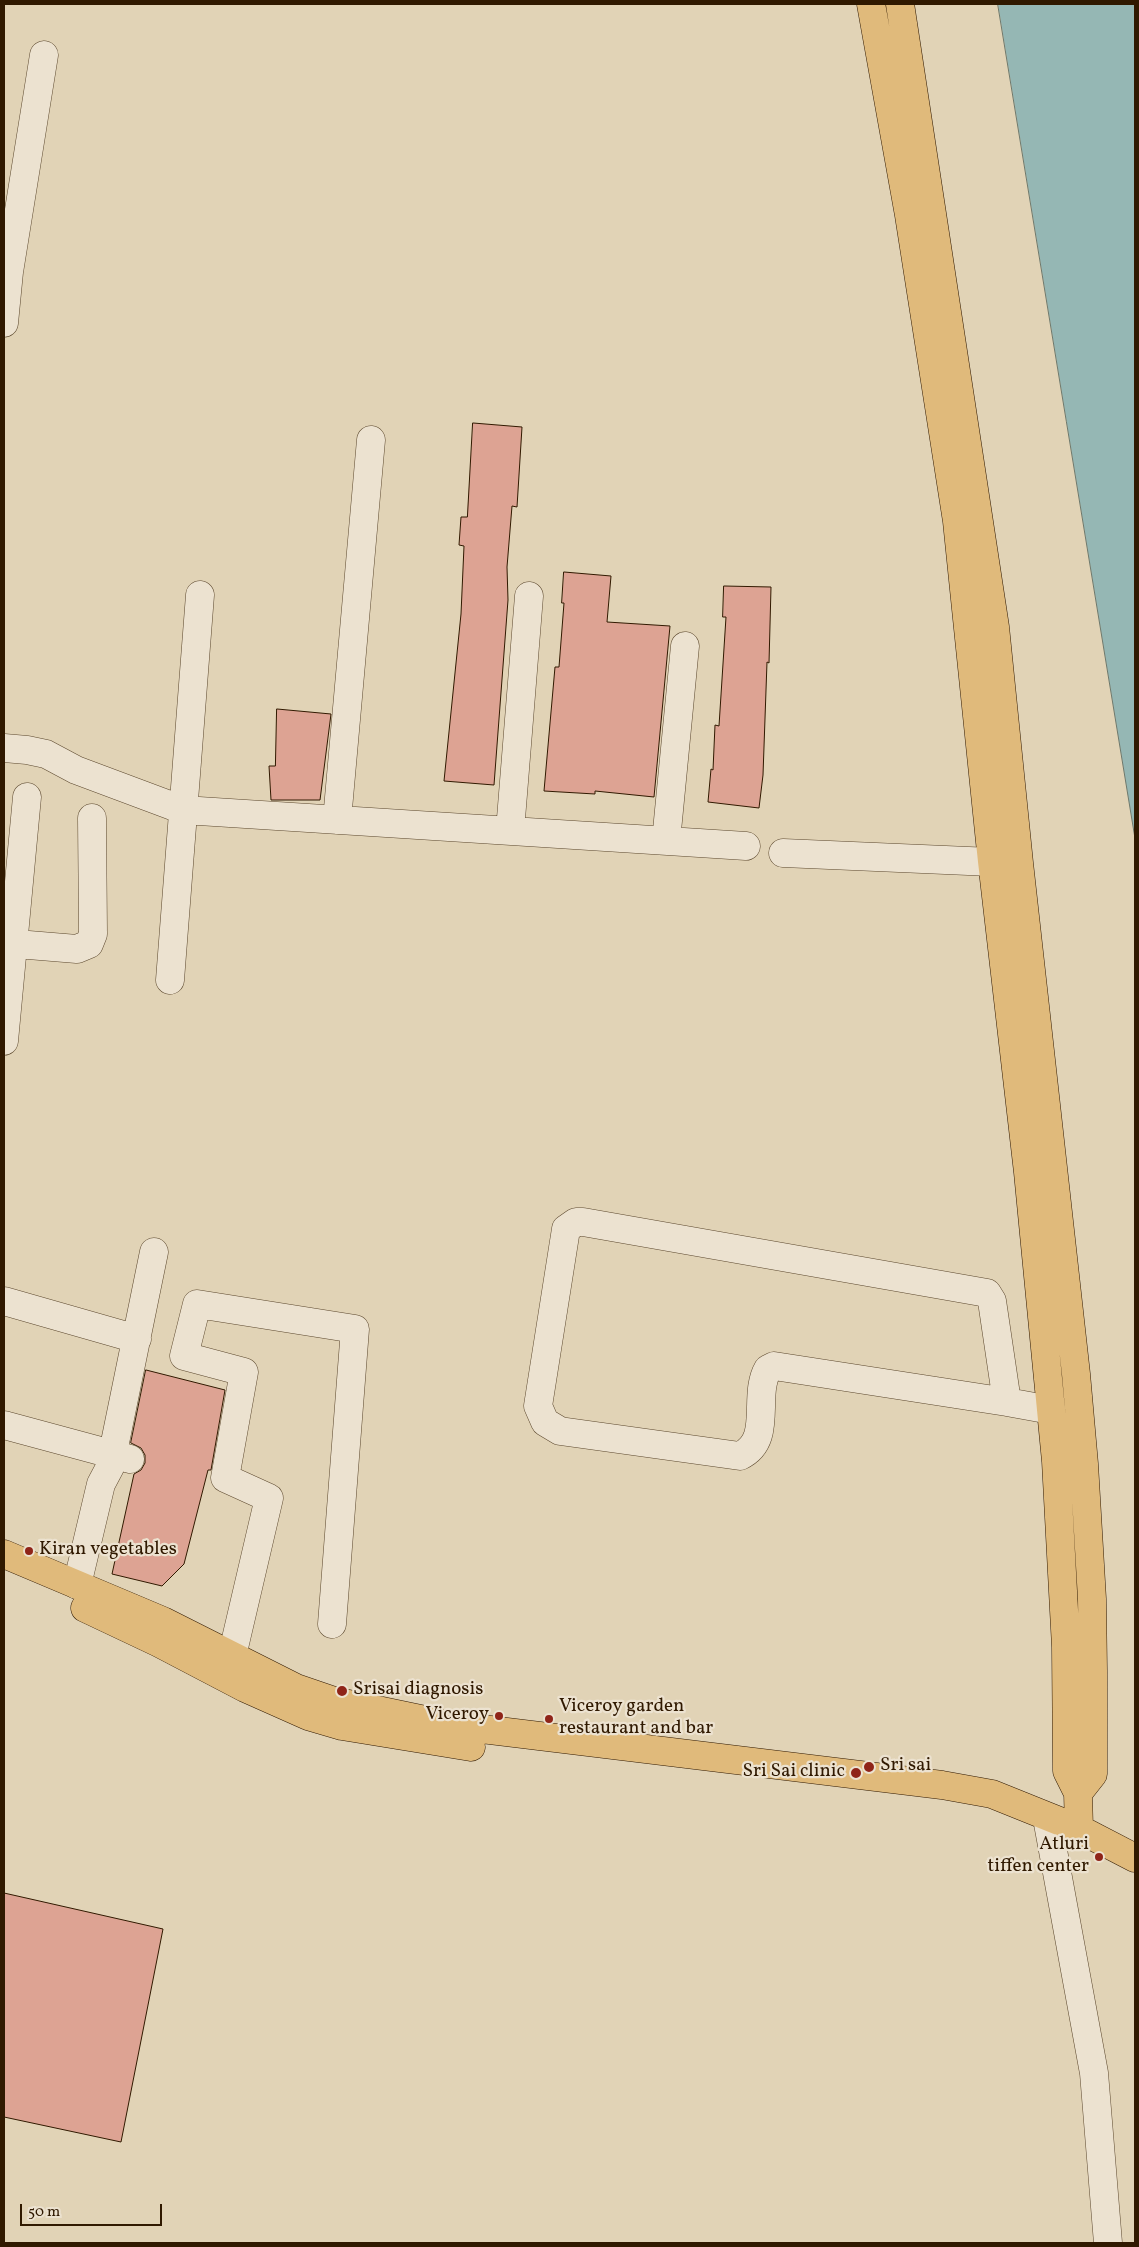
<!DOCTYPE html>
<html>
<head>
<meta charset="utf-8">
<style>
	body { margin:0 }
	#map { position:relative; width:1139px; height:2247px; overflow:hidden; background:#e1d3b6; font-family:Vollkorn,serif }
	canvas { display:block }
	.frame { position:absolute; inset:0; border:5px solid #301900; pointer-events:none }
	.scale { position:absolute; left:20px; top:2204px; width:142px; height:22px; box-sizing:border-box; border:2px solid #301900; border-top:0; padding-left:6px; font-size:15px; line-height:18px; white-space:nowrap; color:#301900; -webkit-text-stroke:4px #ece2d0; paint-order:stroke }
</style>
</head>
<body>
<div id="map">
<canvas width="1139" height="2247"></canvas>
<div class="frame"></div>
<div class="scale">50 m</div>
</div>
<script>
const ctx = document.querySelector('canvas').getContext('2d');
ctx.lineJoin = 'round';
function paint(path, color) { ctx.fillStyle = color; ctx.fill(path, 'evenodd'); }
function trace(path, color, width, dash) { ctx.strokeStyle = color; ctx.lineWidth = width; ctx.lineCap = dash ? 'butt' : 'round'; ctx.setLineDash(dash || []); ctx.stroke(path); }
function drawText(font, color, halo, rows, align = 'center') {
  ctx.font = font + ' Vollkorn,serif'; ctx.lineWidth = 4.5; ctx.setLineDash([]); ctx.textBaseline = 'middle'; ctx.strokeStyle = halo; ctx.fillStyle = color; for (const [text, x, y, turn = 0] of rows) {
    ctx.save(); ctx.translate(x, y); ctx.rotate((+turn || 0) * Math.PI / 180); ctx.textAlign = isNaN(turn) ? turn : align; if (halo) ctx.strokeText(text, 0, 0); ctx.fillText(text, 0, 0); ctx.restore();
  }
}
const water = new Path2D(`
	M998 4H1135V838Z`);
paint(water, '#95b7b4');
trace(water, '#6d786c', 1);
const building = new Path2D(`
	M473 423 522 427 517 507 512 506 507 567 508 600 494 785 444 781 461 614 464 546 459 545 461 517H467Z
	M564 572 611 576 607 622 670 626 654 797 595 791V794L544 791 555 667H559L564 603H562Z
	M724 586 771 587 769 663 767 662 763 775 759 808 708 802 711 769 713 770 715 725 719 726 726 617H723Z
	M277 709 331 714 320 800H271L269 766H275Z
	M146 1370 225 1390 211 1470H208L184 1564 162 1586 112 1574 134 1474 141 1470 145 1463V1455L141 1448 131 1443Z
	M4 1893 163 1929 121 2142 4 2117Z`);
paint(building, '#dda393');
trace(building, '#301900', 1);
const minor = new Path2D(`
	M4 323 9 272 44 55
	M4 748 27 750 46 754 76 770 183 810 746 846
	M337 820 371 440
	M510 831 529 596
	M666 841 685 646
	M783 853 1015 863
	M4 943 77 949 89 944 93 934 92 818
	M170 980 200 595
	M4 1041 27 797
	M4 1301 137 1339
	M1007 1402 774 1366 768 1369C752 1396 774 1440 740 1456L560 1431 545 1422 538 1406 566 1229 576 1222H583L987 1293 992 1301 1007 1402 1051 1410
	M4 1425 130 1459
	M77 1585 101 1484 110 1467 154 1252
	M232 1656 269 1498 225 1478 244 1372 184 1356 197 1304 355 1329 332 1624
	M1047 1818 1094 2073 1108 2243`);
const major = new Path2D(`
	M871 4 909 215 957 521 992 861 1028 1172 1056 1461 1066 1647 1067 1771 1078 1793 1079 1829
	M900 4 995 627 1019 863 1076 1374 1084 1464 1092 1599 1093 1671V1774L1078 1793
	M4 1554 163 1621 296 1688 334 1701 449 1725 942 1785 992 1794 1079 1829 1135 1858
	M85 1608 159 1643 245 1688 308 1716 342 1726 471 1747`);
trace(minor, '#5c482e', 29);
trace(major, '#301900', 29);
trace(minor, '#ece2d0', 28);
trace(major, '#e0ba7b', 28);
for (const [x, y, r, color] of [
	[29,1551,5,"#8f2418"],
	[342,1691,6,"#8f2418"],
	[499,1716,5,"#8f2418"],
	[549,1719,5,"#8f2418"],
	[869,1767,6,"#8f2418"],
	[856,1773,6,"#8f2418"],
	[1099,1857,5,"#8f2418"]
]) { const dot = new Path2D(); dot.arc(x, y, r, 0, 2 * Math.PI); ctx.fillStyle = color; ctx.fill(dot); trace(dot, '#ece2d0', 2); }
drawText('19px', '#301900', '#ece2d0', [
	["Kiran vegetables",39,1551],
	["Srisai diagnosis",353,1691],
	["Viceroy garden",559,1708],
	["restaurant and bar",559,1730],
	["Viceroy",489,1716,"right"],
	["Sri sai",880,1767],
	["Sri Sai clinic",845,1773,"right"],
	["Atluri",1089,1846,"right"],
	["tiffen center",1089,1868,"right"]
], 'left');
</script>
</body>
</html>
